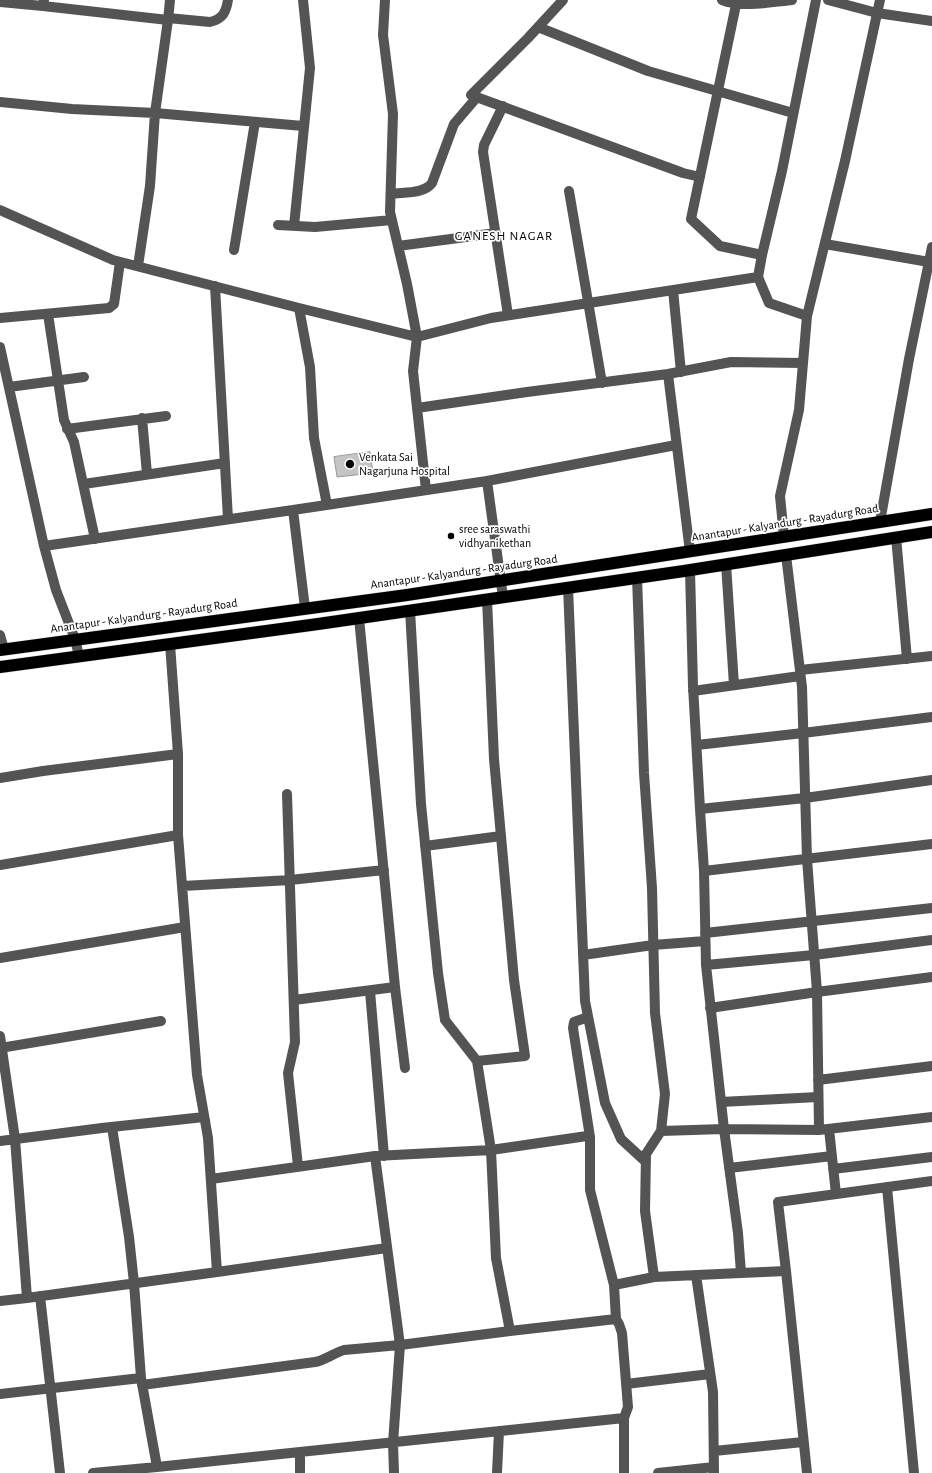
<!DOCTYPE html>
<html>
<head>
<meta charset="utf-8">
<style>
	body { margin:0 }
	canvas { display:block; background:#fff }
</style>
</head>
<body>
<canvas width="932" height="1473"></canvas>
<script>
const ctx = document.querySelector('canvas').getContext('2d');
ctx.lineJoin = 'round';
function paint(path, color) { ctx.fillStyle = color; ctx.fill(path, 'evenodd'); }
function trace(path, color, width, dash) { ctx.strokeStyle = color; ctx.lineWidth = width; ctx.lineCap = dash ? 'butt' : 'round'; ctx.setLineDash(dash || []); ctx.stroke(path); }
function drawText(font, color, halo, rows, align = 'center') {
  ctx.font = font + ' "Alegreya Sans",sans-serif'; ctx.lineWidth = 3.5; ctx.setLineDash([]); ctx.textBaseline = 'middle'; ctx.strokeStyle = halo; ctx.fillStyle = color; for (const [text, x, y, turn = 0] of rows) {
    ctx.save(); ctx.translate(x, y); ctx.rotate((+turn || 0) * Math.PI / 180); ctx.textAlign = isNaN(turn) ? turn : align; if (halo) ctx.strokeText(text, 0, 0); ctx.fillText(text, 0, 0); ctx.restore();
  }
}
const building = new Path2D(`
	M370 452 373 473 337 477 334 457Z`);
paint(building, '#c4c4c4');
trace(building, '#989898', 1);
const highway = new Path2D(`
	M0 650 407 595 932 514
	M0 667 318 624 684 571 932 532`);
trace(highway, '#dbdbdb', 13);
trace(new Path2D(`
	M385 0 383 35 393 114 390 212 407 284 417 337 413 371 426 490
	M563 0 528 38 471 95 683 173 700 177
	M722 0C742 8 772 2 792 0
	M737 0 691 219 720 246 762 255 758 277 769 303 807 316 799 410 780 496 784 537
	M828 0 877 13 932 21
	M0 2 43 6 44 0
	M168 18 210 22C223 19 226 12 228 0
	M168 20 170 0
	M538 27 648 71 793 113
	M0 102 72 109 155 113 168 20 43 6
	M503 106 484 145 483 152 508 315
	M569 191 602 383
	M391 194C404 192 424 194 432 183L454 124 477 97
	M0 210 113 260 299 308
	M278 225 315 227 392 220
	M294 226 310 68 303 0
	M825 244 929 262
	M398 246 496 233
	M234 250 255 122
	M762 255 782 171 816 0
	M138 266 150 186 155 113 303 126
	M215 286 228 519
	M673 290 681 372
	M48 314 64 420 74 442 95 539
	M807 316 845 161 880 0
	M0 318 109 308 114 304 120 262
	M0 347 44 546 293 510
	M9 387 84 377
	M417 408 527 392 668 374
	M142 418 147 474
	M67 429 166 416
	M487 481 503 597
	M84 484 225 463
	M327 505 314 438 310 367 299 308 417 337 491 318 758 277
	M880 522 909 359 932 247
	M896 537 907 659
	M44 546 56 590 75 639 79 656
	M690 552 668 374 731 362 803 363
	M786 555 802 687 807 859 817 992 819 1130 932 1117
	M726 564 734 685
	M690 570 693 686 700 809 805 798 932 780
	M637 577 644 773 652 888 655 1013 665 1094 661 1131
	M568 587 585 1001 605 1103 621 1139 646 1162
	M487 599 494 759 514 980 525 1056 477 1061 491 1150 375 1156 400 1345 510 1331
	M305 608 293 510 487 481 676 445
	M410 610 421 804 438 973 445 1020 477 1061
	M359 618 395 987 405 1068
	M0 635 4 649
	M170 644 178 754V835L197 1075 208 1138 217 1272 387 1248
	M800 670 932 656
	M693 691 800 676
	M697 745 803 733 932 717
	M0 778 43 771 178 754
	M287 794 295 1042 288 1073 298 1166
	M700 809 704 871 706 965 724 1129 819 1130
	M425 846 501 836
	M0 865 178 835
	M704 871 932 844
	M183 886 290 880 384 870
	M705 933 932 908
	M583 955 653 945 705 941
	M0 958 185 927
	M706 965 814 955 932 940
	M370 991 384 1156
	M294 1000 395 987
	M710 1008 817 992 932 977
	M588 1017 574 1022 573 1028 590 1137
	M0 1036 15 1139 27 1298 217 1272
	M0 1048 161 1021
	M818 1080 932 1066
	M721 1102 818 1097
	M112 1127 129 1237 134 1283 141 1378 157 1467 624 1418V1473
	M829 1129 836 1194
	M0 1141 102 1128 204 1117
	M729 1168 832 1156
	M833 1169 932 1157
	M211 1179 375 1156
	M887 1187 914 1473
	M786 1271 807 1473
	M741 1273 654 1277 645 1211 646 1154 661 1131 724 1129 738 1233 741 1273 786 1271 778 1202 932 1181
	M696 1275 713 1392 714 1473
	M614 1285 616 1319 510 1331 496 1258 491 1150 587 1136 590 1137V1190L614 1285 654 1277
	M40 1296 60 1473
	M0 1301 27 1298
	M616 1319 619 1324 622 1333 628 1407 624 1418
	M626 1384 710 1374
	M142 1385 315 1362C325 1360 334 1353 344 1350L400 1345 393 1443 394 1473
	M0 1394 141 1378
	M714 1451 803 1442
	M300 1452V1473
	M93 1473 157 1467
	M497 1473 499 1431
	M658 1473 714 1467`), '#545454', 10);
trace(highway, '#000', 12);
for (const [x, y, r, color] of [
	[350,464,5,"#000"],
	[451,536,4,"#000"]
]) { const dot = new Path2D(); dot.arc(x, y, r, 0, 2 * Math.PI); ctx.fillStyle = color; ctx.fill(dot); trace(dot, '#fff', 1.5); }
drawText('12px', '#000', '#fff', [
	["Venkata Sai",359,457],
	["Nagarjuna Hospital",359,471],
	["sree saraswathi",459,529],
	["vidhyanikethan",459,543]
], 'left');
drawText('12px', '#000', '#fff', [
	["Anantapur - Kalyandurg - Rayadurg Road",785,523,-9],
	["Anantapur - Kalyandurg - Rayadurg Road",464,572,-8],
	["Anantapur - Kalyandurg - Rayadurg Road",144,616,-8]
]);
ctx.letterSpacing = '1px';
drawText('13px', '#000', '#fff', [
	["GANESH NAGAR",504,236]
]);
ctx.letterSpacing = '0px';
</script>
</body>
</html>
